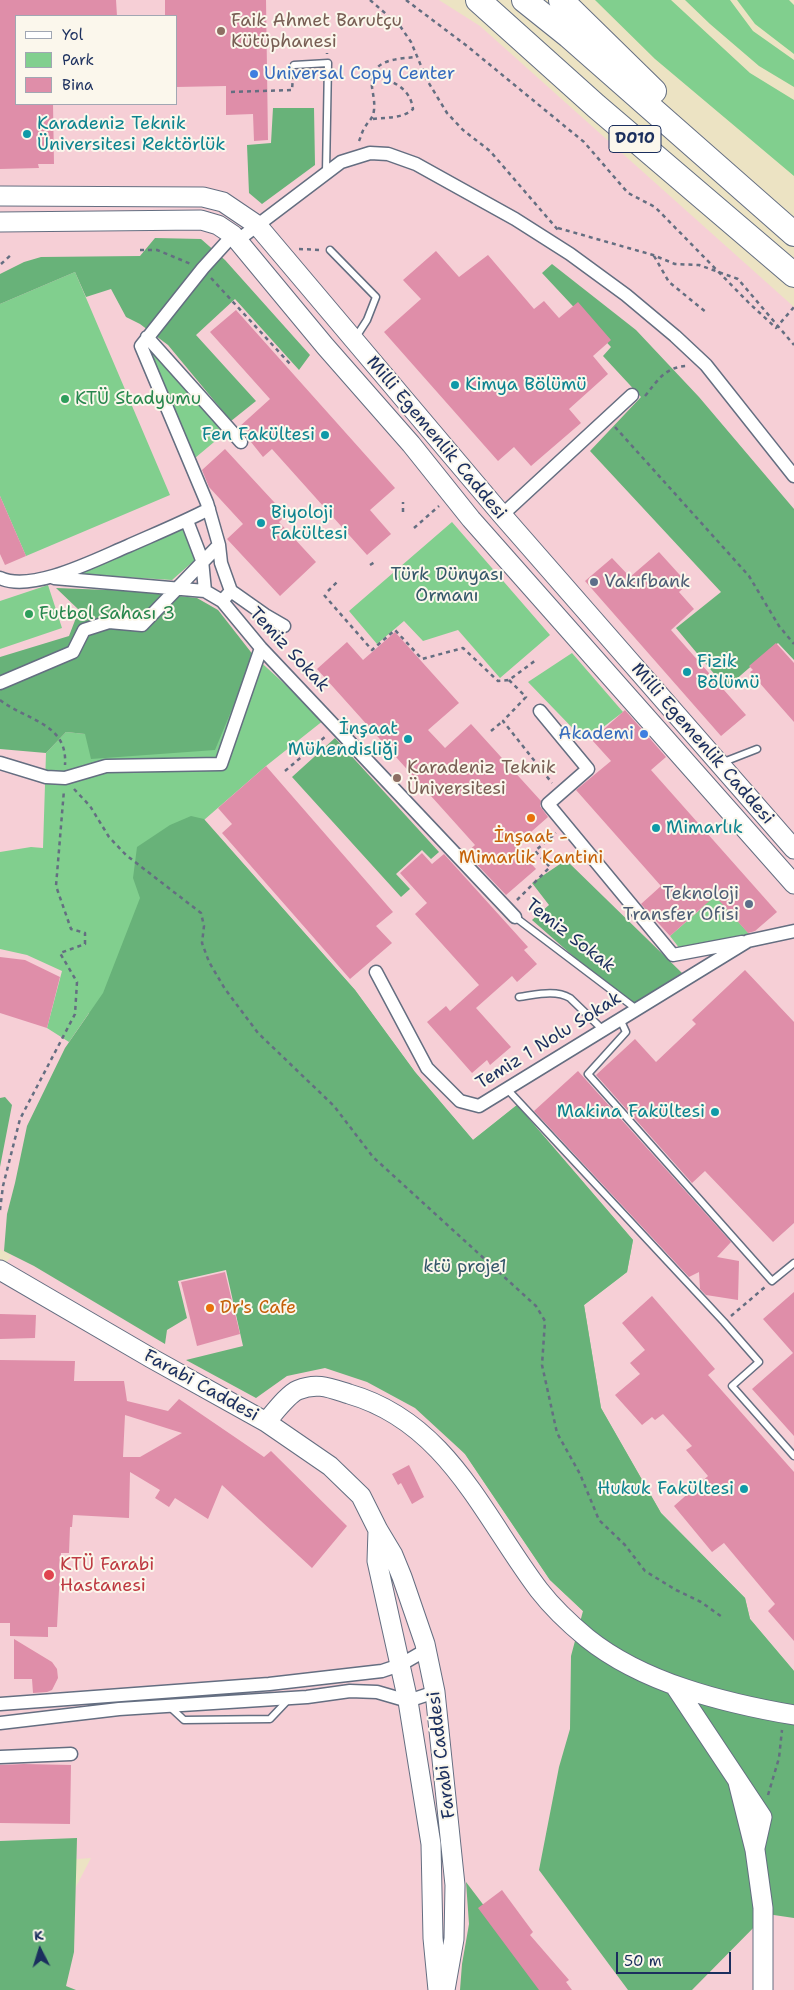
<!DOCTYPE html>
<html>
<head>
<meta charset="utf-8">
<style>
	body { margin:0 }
	#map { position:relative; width:794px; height:1990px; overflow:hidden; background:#ece3c3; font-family:"Shantell Sans",sans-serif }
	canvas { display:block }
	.legend { position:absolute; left:15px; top:15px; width:162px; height:90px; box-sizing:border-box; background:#fbf7ec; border:1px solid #a1a7b3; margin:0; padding:6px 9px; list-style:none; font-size:15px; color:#1b2f5e }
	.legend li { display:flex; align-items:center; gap:10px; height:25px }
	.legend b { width:25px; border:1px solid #a1a7b3 }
	.north { position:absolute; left:15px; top:1925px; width:50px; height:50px; -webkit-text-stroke:4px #fbf7ec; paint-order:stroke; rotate:355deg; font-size:14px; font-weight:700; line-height:20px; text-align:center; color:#1b2f5e }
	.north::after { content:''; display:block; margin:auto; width:18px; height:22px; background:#1b2f5e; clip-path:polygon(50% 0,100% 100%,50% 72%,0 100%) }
	.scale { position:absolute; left:616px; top:1952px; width:115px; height:22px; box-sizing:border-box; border:2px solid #1b2f5e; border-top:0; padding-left:6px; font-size:15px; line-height:18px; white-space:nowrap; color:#1b2f5e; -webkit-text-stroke:4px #fbf7ec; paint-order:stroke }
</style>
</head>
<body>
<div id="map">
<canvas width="794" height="1990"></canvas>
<ul class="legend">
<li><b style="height:6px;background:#fff"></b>Yol</li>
<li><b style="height:14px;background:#81cf8e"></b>Park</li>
<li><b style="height:14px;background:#df8ea9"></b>Bina</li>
</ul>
<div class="north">K</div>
<div class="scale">50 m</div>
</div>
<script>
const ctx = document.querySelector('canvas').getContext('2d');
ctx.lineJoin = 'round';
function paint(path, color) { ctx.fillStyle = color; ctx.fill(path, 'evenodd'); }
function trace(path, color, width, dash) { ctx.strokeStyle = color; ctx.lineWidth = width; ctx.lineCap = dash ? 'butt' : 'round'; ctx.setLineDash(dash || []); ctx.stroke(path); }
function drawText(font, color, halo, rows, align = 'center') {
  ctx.font = font + ' "Shantell Sans",sans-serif'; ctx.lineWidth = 4; ctx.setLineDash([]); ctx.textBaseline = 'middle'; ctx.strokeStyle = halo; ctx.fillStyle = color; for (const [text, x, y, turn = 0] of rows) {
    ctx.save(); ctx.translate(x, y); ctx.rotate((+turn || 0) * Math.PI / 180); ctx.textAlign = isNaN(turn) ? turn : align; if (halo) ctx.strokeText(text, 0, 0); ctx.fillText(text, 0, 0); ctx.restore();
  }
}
paint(new Path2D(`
	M0 0H439L480 26 794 307V1990H22L91 1858 0 1865V1269L12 1256 0 1249ZM16 16H176V104H16Z`), '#f6cfd6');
paint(new Path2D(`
	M595 0H671L750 73 794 100V176L655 59Z
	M685 0H730L753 31 794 60V87L759 66 710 24Z
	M737 0H789L794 5V54L755 24Z
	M75 272 170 495 26 556 0 496V304Z
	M148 345 226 432 195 458Z
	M452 522 550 635 500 678 458 630 423 641 404 621 377 644 349 611Z
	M182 528 196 559 172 580 78 574Z
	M48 585 62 628 0 649V601Z
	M572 653 623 712 585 741 528 682Z
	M254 656 324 720 266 766 204 820 355 990 415 1072 473 1140 517 1105 633 1240 627 1272 584 1305 601 1408 661 1513 745 1598 750 1619 794 1671 583 1611 550 1580 465 1454 89 1013 69 1042 47 1028 62 971 27 955 0 949V852L31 847 43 848 46 753 66 732 85 734Z
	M679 855 750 935 680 949 670 936 702 908 665 867Z`), '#81cf8e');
paint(new Path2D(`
	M273 108H314L315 165 262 204 249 193 247 145 271 143Z
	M155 238 201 239 225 260 310 355 299 370 235 299 196 335 256 401 231 421 168 345 140 324 126 317 111 289 86 297 75 272 0 304V274L24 262 41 257 140 256Z
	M552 264 636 330 699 397 794 509V660L778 643 726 688 676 628 721 592 590 451 641 397 603 356 611 347 542 273Z
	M56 588 134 591 197 598 218 610 254 656 215 750 91 759 85 734 66 732 46 753 0 749V657L69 636 79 610Z
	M335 738 439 852 431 859 422 850 396 874 410 889 401 897 292 777Z
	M191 816 204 819 355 990 415 1072 473 1140 517 1105 633 1240 627 1272 584 1305 601 1408 661 1513 745 1598 750 1619 794 1671V1918L767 1914 692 1990H628L539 1870 559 1767 570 1729 571 1656 583 1611 550 1580 465 1454 415 1408 367 1382 325 1368 287 1376 256 1398 186 1360 243 1346 226 1270 178 1281 187 1318 167 1330 165 1344 34 1266 4 1251 7 1214 15 1183 27 1126 65 1048 103 993 140 898 133 878 137 847 170 825Z
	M566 860 682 973 630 1006 532 920 549 905 532 883Z
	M5 1097 12 1105 0 1167V1098Z
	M77 1838 74 1952 66 1986 76 1990H0V1841Z
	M466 1882 548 1990H460L462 1964 469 1924Z`), '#68b279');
paint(new Path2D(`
	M0 0H116L117 16H16V104H53L54 164H38L39 168 0 169Z
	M165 0H266L268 140 254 141 253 114 226 115V86L176 87V16H165Z
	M436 251 459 277 488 255 534 309 544 301 559 318 578 302 611 340 593 356 608 374 569 409 581 423 531 466 514 447 498 461 384 332 421 299 403 280Z
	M236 310 395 488 370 510 391 534 367 555 272 449 263 457 239 427 270 399 210 332Z
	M225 449 286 515 279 522 316 562 280 596 227 539 243 524 209 487 202 470Z
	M0 496 26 556 5 565 0 554Z
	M659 552 688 584 679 592 694 609 671 630 746 715 721 736 585 581 612 558 630 577Z
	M395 632 459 703 428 730 445 748 471 724 541 801 540 806 548 817 515 846 536 869 506 895 466 853 475 845 317 669 347 642 363 660Z
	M776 643 794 663V722L750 672 753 670 749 666Z
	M625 710 666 757 651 770 777 912 755 931 748 933 715 896 670 936 641 904 661 886 576 790 611 761 592 740Z
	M266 766 393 912 376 926 392 943 350 979 222 833 232 824 218 808Z
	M422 853 432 864 444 854 528 947 524 950 537 964 517 982 512 976 476 1008 511 1047 490 1065 487 1060 472 1073 427 1022 446 1006 450 1011 479 985 415 914 427 903 400 873Z
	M0 957 25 960 60 977 47 1028 0 1013Z
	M745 970 794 1022V1223L773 1242 705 1171 692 1183 596 1075 635 1039 656 1062 696 1024 692 1020Z
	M578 1071 731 1242 717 1257 739 1261 738 1300 706 1295 700 1289 699 1272 689 1277 534 1111Z
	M225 1272 240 1334 197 1346 181 1282Z
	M794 1292V1436L752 1389 793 1353 763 1319Z
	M652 1296 715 1369 708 1375 794 1472V1641L768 1611 775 1604 724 1543 712 1552 674 1506 708 1476 686 1450 692 1446 663 1414 655 1420 652 1417 642 1425 615 1395 640 1374 630 1363 645 1350 622 1323Z
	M0 1314 36 1315 35 1338 0 1339Z
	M0 1360 75 1361 74 1381H124L127 1401 168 1411 179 1399 264 1457 271 1451 347 1526 312 1568 222 1485 208 1519 175 1498 169 1507 155 1498 160 1490 130 1472 129 1518 73 1515 72 1527H70L69 1553H61L57 1627H48V1637L10 1636V1623H0ZM125 1415 182 1433 140 1457H123Z
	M409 1465 424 1497 412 1504 401 1483 398 1485 392 1474Z
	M14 1639 52 1662 57 1669 58 1678 52 1690 47 1692 33 1693 32 1679H14Z
	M24 1764 71 1765 70 1824 0 1823V1765Z
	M502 1890 533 1932 530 1935 569 1980 566 1982 572 1990H539L478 1908Z`), '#df8ea9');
const lane = new Path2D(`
	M294 65 328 63 326 172
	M330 250 376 297 367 320 356 337
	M721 763 757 749
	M515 917 635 1008
	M519 997C535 995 555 989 570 998L602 1029
	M620 1019 626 1032 588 1074 772 1281 794 1263
	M507 1089 724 1322 759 1362 732 1386 794 1456
	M170 1707 184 1720 270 1719 289 1699`);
const street = new Path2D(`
	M238 240 341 162 370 153 388 154 416 164 515 219 570 254 626 295 675 336 706 365 794 476
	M147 337 241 442
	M502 515 632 395
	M187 521 202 560 205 591
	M0 578C32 593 97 559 128 546 155 534 182 523 209 509
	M54 578 205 591 222 601
	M231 591 222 601 261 648 515 917
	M231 591 221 563 219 545 207 503 141 346 203 268 233 235
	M231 591 265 615 284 626
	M0 683 73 652 84 630 109 622 142 625 219 545
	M540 711 588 769 548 804 673 955 742 942
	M0 763 46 777 65 778 106 766 221 764 261 648
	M376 972 427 1068 460 1101 479 1106 748 941 794 931
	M0 1704 269 1684 382 1671 400 1665 426 1650
	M0 1723 119 1709 307 1697 350 1691 377 1692 408 1701 435 1692
	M0 1757 71 1754`);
const secondary = new Path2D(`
	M0 196 203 197 223 202 257 225 502 515 794 849
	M0 222 201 220 218 225 233 235 325 346 411 444 471 519 794 884
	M0 1270 151 1358 266 1422 330 1466 361 1496 378 1530 393 1555 402 1577 425 1644 435 1692 455 1885 454 1939 445 1990
	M266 1422C274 1413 288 1394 298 1390 317 1382 330 1388 349 1394 447 1422 483 1516 539 1590 553 1608 570 1624 587 1638 643 1683 724 1703 794 1715
	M378 1530 377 1561 408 1701 431 1844 433 1938 438 1990
	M675 1686 762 1817 755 1848
	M738 1782 755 1850 763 1908V1990`);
const highway = new Path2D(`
	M478 0 596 106 794 275
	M524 0 569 36 794 234
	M561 0 654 91`);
trace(lane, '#646e81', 9);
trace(street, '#646e81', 15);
trace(secondary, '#646e81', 21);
trace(highway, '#646e81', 26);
trace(new Path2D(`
	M370 0 400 26 411 42 427 80 447 113 463 130 490 151 558 230
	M406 0 467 46 584 142 628 193 655 207 749 303 776 328 794 307
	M327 45V54
	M231 92 292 90 293 76
	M373 119C387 117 402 119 413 109 410 87 392 81 373 75
	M359 141C361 137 362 131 365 127 369 120 373 119 374 110 375 102 373 95 372 87 369 59 396 59 416 57
	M558 228 653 255 675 264 699 265 738 279 794 345
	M299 249 321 250
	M140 250H157L191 264
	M654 256 669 282 707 313
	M1 264 12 254
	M211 278 291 365
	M645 396C658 380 665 367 687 366
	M615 427 749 576 779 626 794 644
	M403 512V502
	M414 528 439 506
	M370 565 375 562
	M328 591 339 580
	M324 595 372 650 395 630 422 659 463 648 498 681 509 680 536 660
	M509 680 526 697 503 721 552 783
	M0 700C27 721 68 723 65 765
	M491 731 503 721
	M285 771 326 736
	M74 789 90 806 109 837 126 855 201 913 204 926 202 943 209 962 225 989 258 1033 334 1106 373 1157 536 1306 545 1321 542 1365 557 1433 580 1474 599 1520 625 1545 645 1571 676 1590 701 1602 722 1617
	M517 900 550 867 535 851 556 833
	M0 1210 3 1186 20 1119 75 1014 77 982 60 953 85 944V933L71 929 56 886 64 790
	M731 1316 765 1287
	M768 1795 779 1758 782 1730`), '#646e81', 2.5, [4, 4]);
trace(lane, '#fff', 6);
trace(street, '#fff', 12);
trace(secondary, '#fff', 19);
trace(highway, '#fff', 24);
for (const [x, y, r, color] of [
	[221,31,5,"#8d6e63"],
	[254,74,5,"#3f7fe0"],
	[27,134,5,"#0f9aa8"],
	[455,385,5,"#0f9aa8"],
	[65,399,5,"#2e9e5b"],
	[325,435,5,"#0f9aa8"],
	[261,523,5,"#0f9aa8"],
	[594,582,5,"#5c6f8a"],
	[29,614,5,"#2e9e5b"],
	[687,672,5,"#0f9aa8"],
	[644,734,5,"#3f7fe0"],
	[408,739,5,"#0f9aa8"],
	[397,778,5,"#8d6e63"],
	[531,818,5,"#e8710a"],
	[656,828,5,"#0f9aa8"],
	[749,904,5,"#5c6f8a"],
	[715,1112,5,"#0f9aa8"],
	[210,1308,5,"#e8710a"],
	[744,1489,5,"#0f9aa8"],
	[49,1575,6,"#e0444e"]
]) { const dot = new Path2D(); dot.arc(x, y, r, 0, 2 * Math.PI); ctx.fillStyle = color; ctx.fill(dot); trace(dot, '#fbf7ec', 2); }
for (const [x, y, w] of [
	[635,139,52]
]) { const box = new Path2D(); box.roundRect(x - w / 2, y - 13.5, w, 27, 4); ctx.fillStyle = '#fbf7ec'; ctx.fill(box); trace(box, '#1b2f5e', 1); }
drawText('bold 16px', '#1b2f5e', null, [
	["D010",635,139]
]);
drawText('18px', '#785e54', '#fbf7ec', [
	["Faik Ahmet Barutçu",231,21],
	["Kütüphanesi",231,42],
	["Karadeniz Teknik",407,768],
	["Üniversitesi",407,789]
], 'left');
drawText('18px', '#366cbe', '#fbf7ec', [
	["Universal Copy Center",264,74],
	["Akademi",634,734,"right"]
], 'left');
drawText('18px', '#0d838f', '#fbf7ec', [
	["Karadeniz Teknik",37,124],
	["Üniversitesi Rektörlük",37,145],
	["Kimya Bölümü",465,385],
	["Fen Fakültesi",315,435,"right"],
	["Biyoloji",271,513],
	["Fakültesi",271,534],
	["Fizik",697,662],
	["Bölümü",697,683],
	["İnşaat",398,729,"right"],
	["Mühendisliği",398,750,"right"],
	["Mimarlık",666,828],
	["Makina Fakültesi",705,1112,"right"],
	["Hukuk Fakültesi",734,1489,"right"]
], 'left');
drawText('18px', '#27864d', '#fbf7ec', [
	["KTÜ Stadyumu",75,399],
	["Futbol Sahası 3",39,614]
], 'left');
drawText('18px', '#1b2f5e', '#fbf7ec', [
	["Milli Egemenlik Caddesi",436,438,50],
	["Temiz Sokak",289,650,47],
	["Milli Egemenlik Caddesi",702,744,49],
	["Temiz Sokak",570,936,38],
	["Temiz 1 Nolu Sokak",549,1041,-32],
	["Farabi Caddesi",201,1386,29],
	["Farabi Caddesi",442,1755,-97]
]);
drawText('18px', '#34576a', '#fbf7ec', [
	["Türk Dünyası",447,575],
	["Ormanı",447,596],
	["ktü proje1",465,1267]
]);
drawText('18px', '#4e5e75', '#fbf7ec', [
	["Vakıfbank",604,582],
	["Teknoloji",739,894,"right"],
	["Transfer Ofisi",739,915,"right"]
], 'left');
drawText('18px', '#c56008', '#fbf7ec', [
	["İnşaat -",531,837],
	["Mimarlik Kantini",531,858],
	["Dr's Cafe",220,1308,"left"]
]);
drawText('18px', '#be3a42', '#fbf7ec', [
	["KTÜ Farabi",60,1565],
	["Hastanesi",60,1586]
], 'left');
</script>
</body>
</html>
